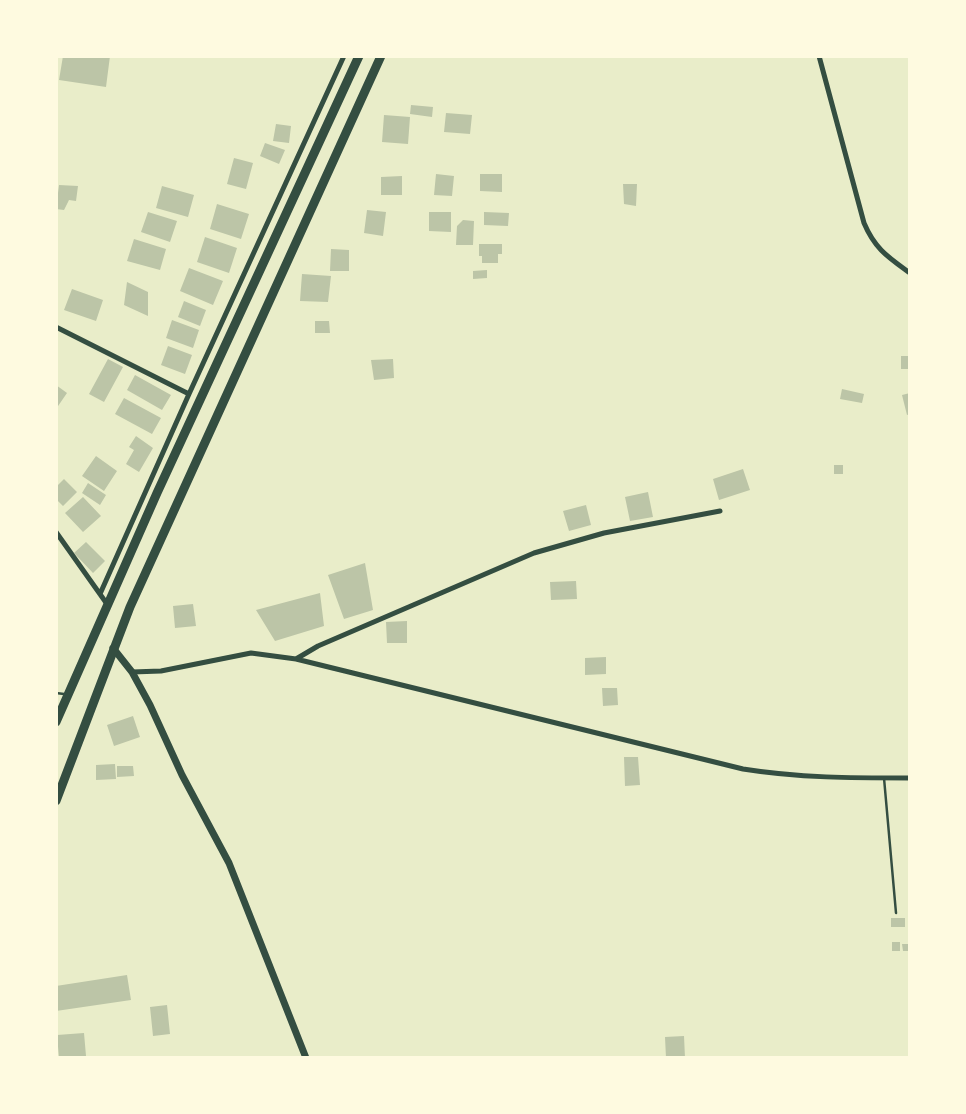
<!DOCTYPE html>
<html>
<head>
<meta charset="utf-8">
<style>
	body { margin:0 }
	#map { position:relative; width:966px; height:1114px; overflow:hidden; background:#e9edc9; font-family:Karla,sans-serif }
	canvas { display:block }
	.frame { position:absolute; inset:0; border:58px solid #fefae0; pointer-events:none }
</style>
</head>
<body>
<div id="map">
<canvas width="966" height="1114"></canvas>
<div class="frame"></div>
</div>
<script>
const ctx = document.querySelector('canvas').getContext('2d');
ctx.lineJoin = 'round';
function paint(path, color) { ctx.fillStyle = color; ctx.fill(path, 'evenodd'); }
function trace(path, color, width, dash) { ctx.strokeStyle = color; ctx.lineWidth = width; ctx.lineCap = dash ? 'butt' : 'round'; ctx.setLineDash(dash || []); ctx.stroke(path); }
paint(new Path2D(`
	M63 56H110L106 87 59 80Z
	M411 105 433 107 432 117 410 114Z
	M446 113 472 115 470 134 444 132Z
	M384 115 410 117 408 144 382 142Z
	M276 124 291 126 289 143 273 141Z
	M265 143 285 150 279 164 260 156Z
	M234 158 253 163 246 189 227 184Z
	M436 174 454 176 452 196 434 195Z
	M480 174H502V192L480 191Z
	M402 176V195H381V177Z
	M623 184H637L636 206 624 204Z
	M59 185 78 186 76 201 69 200 64 210 56 209Z
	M162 186 194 195 188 217 156 208Z
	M217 204 249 214 241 239 210 229Z
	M367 210 386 212 383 236 364 233Z
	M148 212 177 221 170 242 141 232Z
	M429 212H451V232L429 231Z
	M484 212 509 213 508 226 484 225Z
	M463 220 474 221 473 245H456L457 226Z
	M205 237 237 248 229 273 197 262Z
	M134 239 166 249 160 270 127 261Z
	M479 244H502V254H498V263H482V256H479Z
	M331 249 349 250V271H330Z
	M189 268 223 281 213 305 180 291Z
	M487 270V278L473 279V271Z
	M302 274 331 276 328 302 300 301Z
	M127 282 148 292V316L124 305Z
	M72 289 103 300 96 321 64 310Z
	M184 301 206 310 200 326 178 317Z
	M172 320 199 330 193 348 166 338Z
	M315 321H329L330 333H315Z
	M168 346 192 355 185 374 161 365Z
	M901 356H910V369H901Z
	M108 359 123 367 104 402 89 394Z
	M393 359 394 378 374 380 371 360Z
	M135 375 171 395 162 410 127 390Z
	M56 385 67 393 56 409Z
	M842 389 864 394 862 403 840 399Z
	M910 393V414L907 415 902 395Z
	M124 398 161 418 152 434 115 414Z
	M136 436 153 448 139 472 126 464 134 450 129 447Z
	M96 456 117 471 104 491 82 476Z
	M834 465H843V474H834Z
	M743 469 750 490 719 500 713 479Z
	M64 479 77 492 63 506 56 499V487Z
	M88 483 106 495 100 505 82 493Z
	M648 492 653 517 630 521 625 497Z
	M83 497 101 516 83 532 65 513Z
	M586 505 591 525 569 531 563 511Z
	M86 542 105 561 93 573 74 553Z
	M365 563 373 610 344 619 328 575Z
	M576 581 577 599 551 600 550 582Z
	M320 593 324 626 275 641 256 610Z
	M193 604 196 626 175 628 173 606Z
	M407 621V643H387L386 622Z
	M606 657V674L585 675V658Z
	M602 688H617L618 705 603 706Z
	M133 716 140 737 114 746 107 725Z
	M624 757H638L640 785 625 786Z
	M115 764 116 779 96 780V765Z
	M117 766H133L134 776 117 777Z
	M891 918H905V927H891Z
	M892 942H900V951H892Z
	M902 944H910V951H903Z
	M127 975 131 1000 56 1011V986Z
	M167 1005 170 1034 153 1036 150 1007Z
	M84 1033 86 1056 59 1058 57 1035Z
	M684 1036 685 1058H666L665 1037Z`), '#bcc5a7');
trace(new Path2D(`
	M56 693 64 694
	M884 778 896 913`), '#344e41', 2.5);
trace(new Path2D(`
	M819 56 864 223C875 249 888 257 910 273
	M56 327 189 394
	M56 532 107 604
	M100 594 189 394 344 56
	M296 659 318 646 534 553 604 533 720 511
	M132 672 161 671 251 653 296 659 743 769C799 778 853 778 910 778`), '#344e41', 5);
trace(new Path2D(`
	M113 648 132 672 150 705 182 775 229 863 306 1058`), '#344e41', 7);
trace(new Path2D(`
	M56 722 157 493 359 56
	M56 801 130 607 381 56`), '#344e41', 9);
</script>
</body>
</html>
